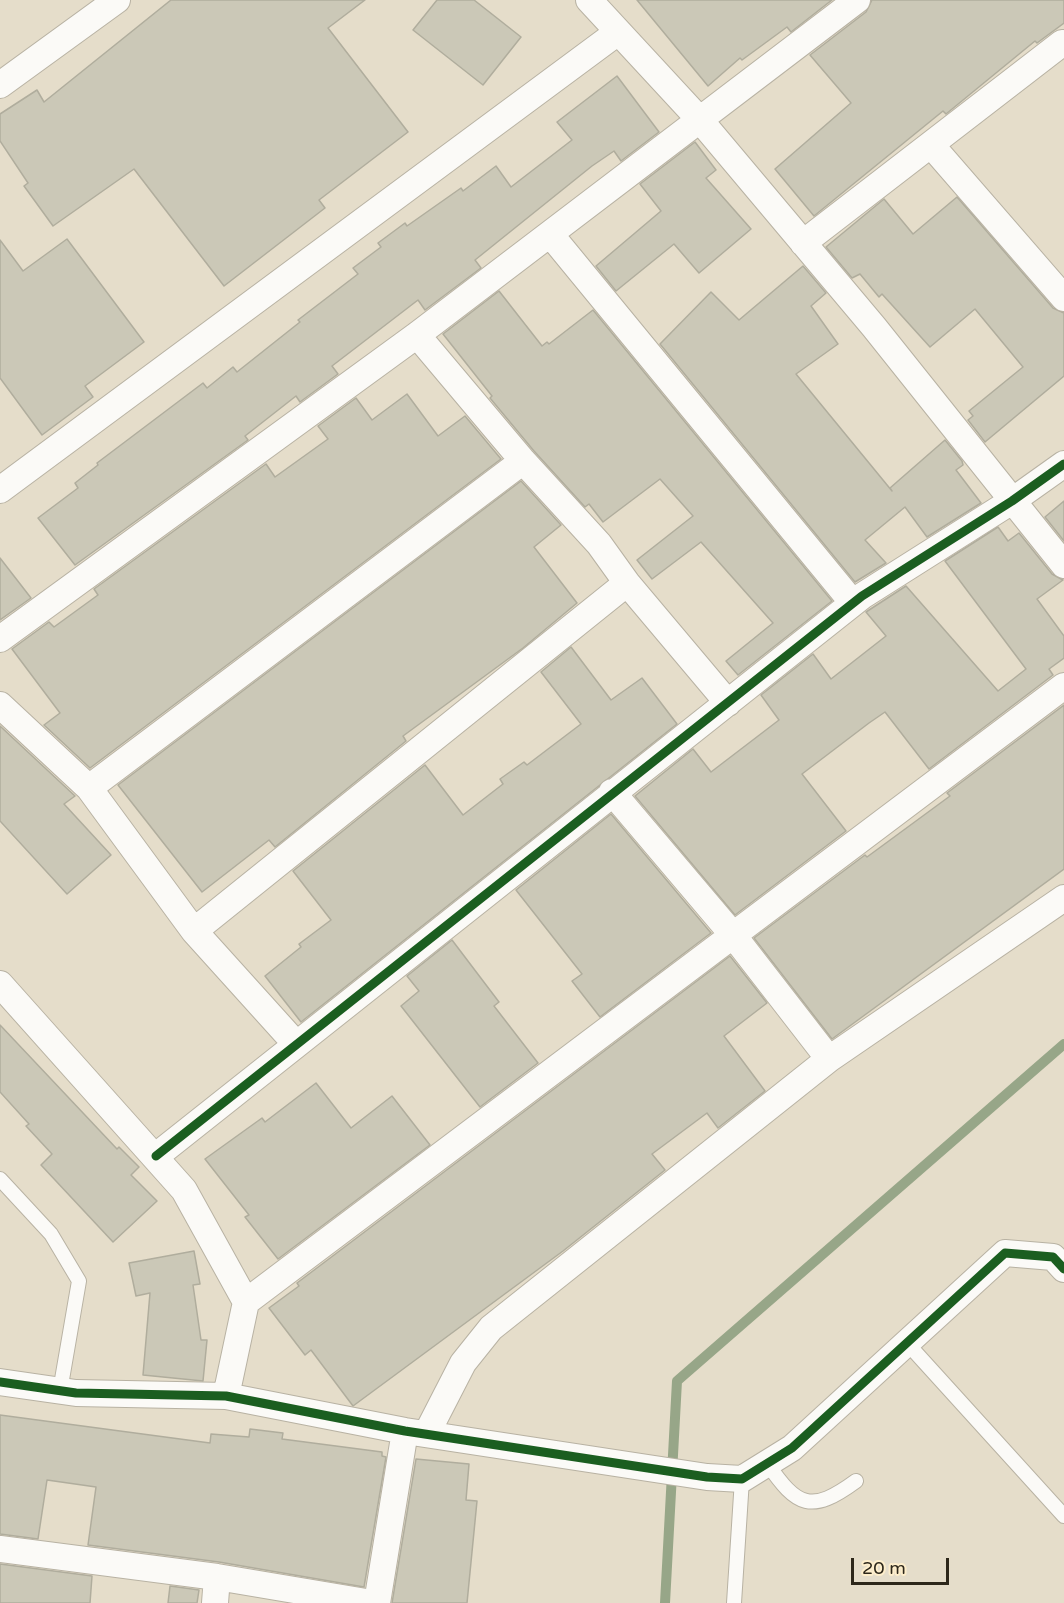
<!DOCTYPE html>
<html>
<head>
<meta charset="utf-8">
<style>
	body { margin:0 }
	#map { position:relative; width:1064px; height:1603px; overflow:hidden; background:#e5ddca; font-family:"Varela Round",sans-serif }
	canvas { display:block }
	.scale { position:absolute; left:851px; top:1558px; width:98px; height:27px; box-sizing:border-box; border:3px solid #2d271a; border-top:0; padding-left:8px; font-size:18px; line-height:21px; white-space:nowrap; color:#2d271a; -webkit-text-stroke:4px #feeecb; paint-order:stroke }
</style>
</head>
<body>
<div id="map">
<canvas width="1064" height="1603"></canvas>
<div class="scale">20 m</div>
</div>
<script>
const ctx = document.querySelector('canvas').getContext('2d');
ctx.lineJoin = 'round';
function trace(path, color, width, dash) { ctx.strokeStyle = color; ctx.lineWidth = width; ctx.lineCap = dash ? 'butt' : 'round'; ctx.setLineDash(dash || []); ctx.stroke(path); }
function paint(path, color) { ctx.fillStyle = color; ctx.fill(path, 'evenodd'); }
trace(new Path2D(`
	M665 1603 677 1381 1064 1044`), '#97a688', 10);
const building = new Path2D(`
	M171 0H365L328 28 408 132 319 200 325 208 224 286 134 169 53 226 24 186 28 183 0 141V114L37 90 44 102Z
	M437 0H474L521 37 483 85 413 30Z
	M637 0H832L791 32 787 27 742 60 740 58 708 86Z
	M872 0H1064V23L1037 43 1035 41 946 114 943 111 814 216 775 169 851 103 810 55 866 12Z
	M617 76 659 132 621 161 614 151 592 166 475 260 481 268 425 310 418 300 332 366 338 374 300 402 296 396 245 436 248 440 75 565 38 518 78 488 75 483 98 465 97 463 203 383 207 388 233 367 237 372 300 322 298 320 358 274 353 268 381 247 378 243 405 223 407 226 461 188 463 191 496 166 511 187 572 140 557 122Z
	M695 142 716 170 706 178 751 229 699 273 674 244 616 291 596 266 661 211 640 184Z
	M957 197 1053 308 1064 313V376L985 442 968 420 973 416 969 411 1023 367 975 309 930 347 882 294 879 297 860 274 852 278 826 247 884 199 913 234Z
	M67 239 144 342 85 386 93 397 42 435 0 378V240L23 271Z
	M803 266 826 293 811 306 838 344 796 374 892 491 890 488 945 440 962 461 963 465 956 470 981 503 927 537 905 507 865 540 886 563 855 582 660 344 711 292 739 320Z
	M499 291 542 346 547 342 549 344 593 310 832 601 738 675 726 661 773 623 701 542 652 579 637 560 693 516 660 479 603 522 589 504 585 507 534 451 490 398 492 396 443 334Z
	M407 394 438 436 465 416 501 459 90 768 44 725 60 713 12 649 49 622 54 627 98 595 94 589 266 464 275 477 328 439 318 426 356 398 372 420Z
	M521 481 561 525 534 547 577 603 523 648 403 736 406 741 275 847 269 840 202 892 118 785Z
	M1064 501V541L1045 517Z
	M998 527 1008 541 1019 533 1052 574 1063 580 1037 599 1064 636V658L1049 669 1053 675 929 769 885 712 869 723 802 774 846 831 735 915 635 796 693 749 711 772 779 720 761 695 813 654 831 679 886 636 866 612 906 586 998 691 1026 669 945 561Z
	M0 558 31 598 0 620Z
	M571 647 611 700 642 678 677 724 301 1022 265 976 301 947 299 944 331 920 293 871 425 765 463 815 503 784 500 779 524 762 527 765 581 724 541 672Z
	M1064 705V869L832 1039 754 938 865 855 867 857 950 796 947 793Z
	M0 726 75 796 64 804 111 855 67 894 0 821Z
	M611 814 711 933 600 1017 572 981 582 974 516 890Z
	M452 940 499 1002 494 1006 538 1063 480 1107 401 1006 419 991 407 976Z
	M730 956 767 1003 724 1036 765 1091 718 1128 707 1113 652 1154 665 1170 563 1251 353 1406 311 1350 305 1355 269 1308 299 1286 297 1283Z
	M0 1025 117 1149 119 1147 139 1167 131 1175 157 1201 113 1242 41 1165 52 1154 26 1126 29 1124 0 1092Z
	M316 1083 351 1128 392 1096 430 1145 278 1259 245 1217 249 1215 205 1159 262 1118 265 1122Z
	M194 1251 200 1284 193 1285 201 1340H207L203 1381 143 1375 150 1293 136 1296 129 1263Z
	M0 1415 210 1443 211 1434 249 1437 250 1429 283 1433 282 1439 382 1452V1456L386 1457 364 1587 219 1562 88 1545 96 1487 47 1480 38 1539 0 1534Z
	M416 1459 469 1464 466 1500 477 1501 467 1603H392Z
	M0 1564 92 1576 90 1603H0Z
	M170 1586 199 1590 197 1603H168Z`);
paint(building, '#cbc8b7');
trace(building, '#b0ad9d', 1.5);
const lane = new Path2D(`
	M0 1179 51 1234 79 1281 60 1391
	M907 1343 1064 1516
	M767 1463C797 1507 811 1514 856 1481
	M734 1603 742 1479`);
const street = new Path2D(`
	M589 0 700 120 874 327 1064 565
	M0 85 117 0
	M932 146 1064 298
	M550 234 853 603
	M803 243 1062 43
	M417 335 523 461 599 544 627 583 728 703
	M0 490 618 32
	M0 639 417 335 857 0
	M0 705 89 788 194 931 296 1044
	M89 788 523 461
	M612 792 733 935 829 1059
	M194 931 627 583
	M0 984 184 1190 246 1302 226 1396
	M156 1156 862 596 1012 501 1064 464
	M246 1302 1064 686
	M0 1382 76 1393 226 1396 405 1431 707 1477 742 1479 792 1448 1005 1253 1053 1257 1064 1269
	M427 1433 463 1363 491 1328 829 1059 1064 898
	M0 1549 217 1577 372 1603
	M215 1603 217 1577
	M377 1603 405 1431`);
trace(lane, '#b8b2a3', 16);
trace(street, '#b8b2a3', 28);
trace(lane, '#fbfaf7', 14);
trace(street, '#fbfaf7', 26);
trace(new Path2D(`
	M156 1156 862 596 1012 501 1064 464
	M0 1382 76 1393 226 1396 405 1431 707 1477 742 1479 792 1448 1005 1253 1053 1257 1064 1269`), '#1b5e20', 9);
</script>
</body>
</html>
